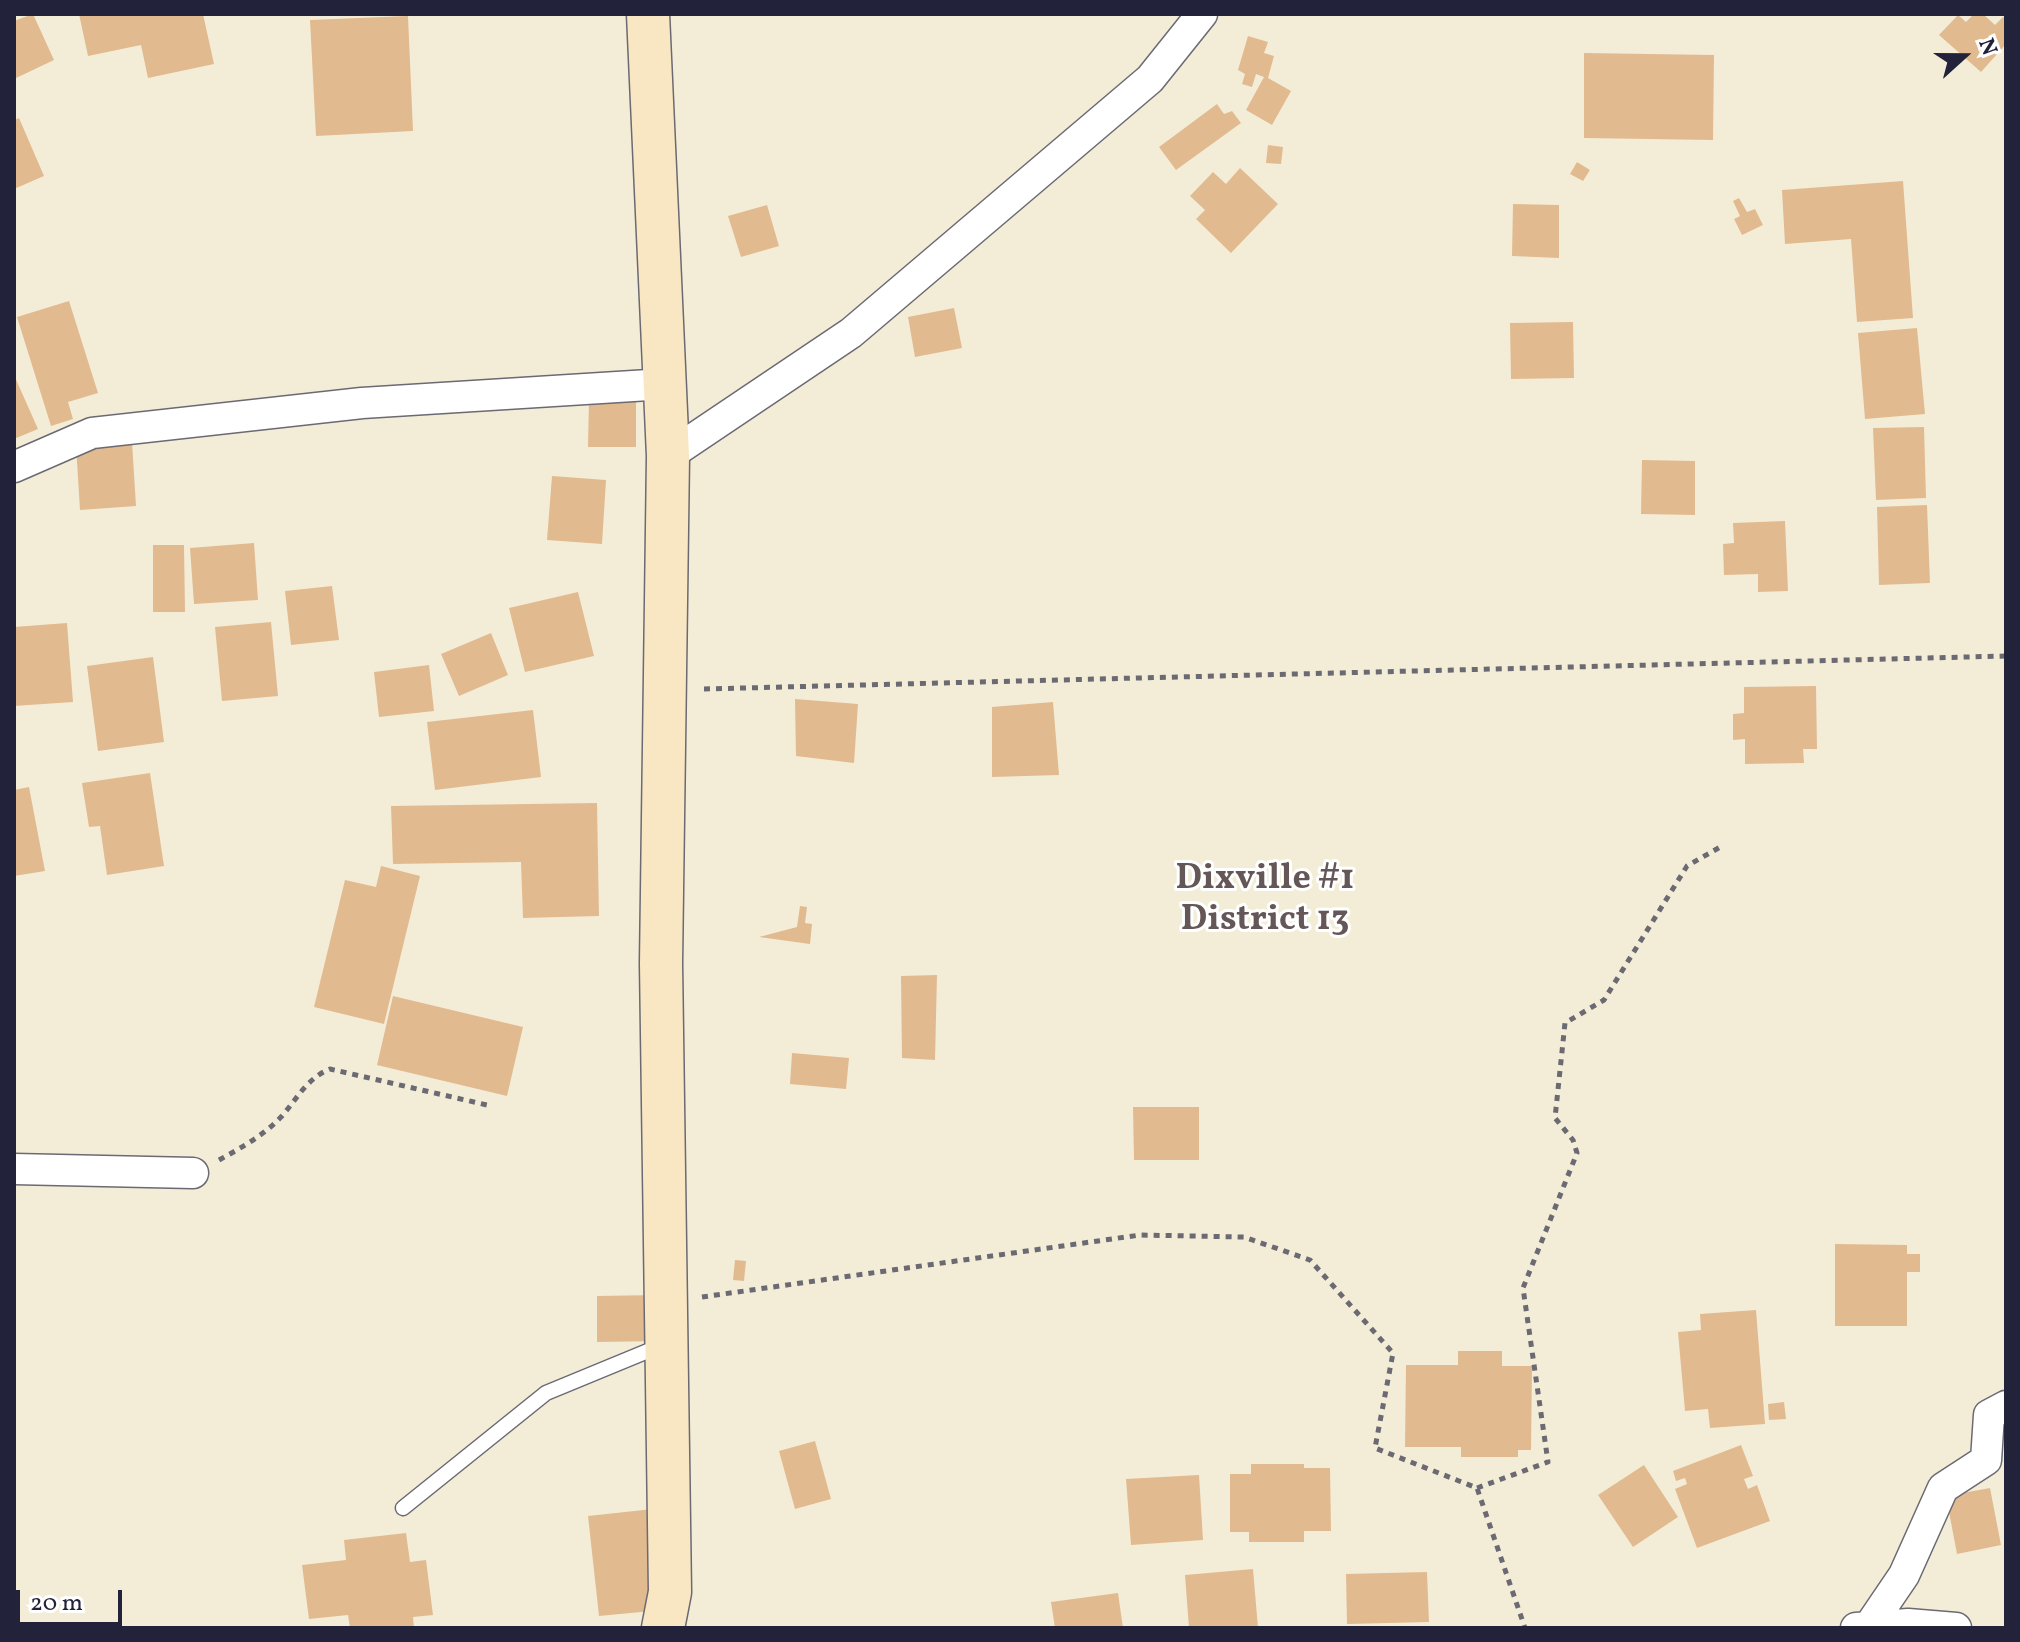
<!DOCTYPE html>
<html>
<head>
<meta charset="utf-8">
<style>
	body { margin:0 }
	#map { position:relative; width:2020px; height:1642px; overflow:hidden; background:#f3edd8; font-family:Vollkorn,serif }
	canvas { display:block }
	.frame { position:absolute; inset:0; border:16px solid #22223b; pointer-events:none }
	.north { position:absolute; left:1924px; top:16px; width:80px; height:80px; -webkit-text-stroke:6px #fff; paint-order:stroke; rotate:69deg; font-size:22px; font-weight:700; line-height:32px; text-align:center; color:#22223b }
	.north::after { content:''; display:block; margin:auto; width:28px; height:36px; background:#22223b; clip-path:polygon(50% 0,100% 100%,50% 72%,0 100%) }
	.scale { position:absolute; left:16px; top:1590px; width:106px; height:36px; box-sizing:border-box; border:4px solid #22223b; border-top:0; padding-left:10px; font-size:24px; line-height:28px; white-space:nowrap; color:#22223b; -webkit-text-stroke:6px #fff; paint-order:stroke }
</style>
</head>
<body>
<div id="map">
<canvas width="2020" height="1642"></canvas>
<div class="frame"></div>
<div class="north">N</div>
<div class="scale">20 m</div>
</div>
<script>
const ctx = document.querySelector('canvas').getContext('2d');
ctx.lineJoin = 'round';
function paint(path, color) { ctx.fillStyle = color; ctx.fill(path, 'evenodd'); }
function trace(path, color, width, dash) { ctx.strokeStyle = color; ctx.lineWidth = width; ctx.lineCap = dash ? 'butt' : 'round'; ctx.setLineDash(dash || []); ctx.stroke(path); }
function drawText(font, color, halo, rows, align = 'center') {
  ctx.font = font + ' Vollkorn,serif'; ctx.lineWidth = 6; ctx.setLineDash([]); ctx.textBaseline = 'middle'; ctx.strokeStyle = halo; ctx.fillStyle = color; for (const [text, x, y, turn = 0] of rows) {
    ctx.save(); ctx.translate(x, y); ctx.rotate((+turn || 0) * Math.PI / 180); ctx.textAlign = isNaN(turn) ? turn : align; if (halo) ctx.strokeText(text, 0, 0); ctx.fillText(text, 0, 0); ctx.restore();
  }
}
paint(new Path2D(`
	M33 14 54 60 14 79V21Z
	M79 14H203L214 64 148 78 141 45 88 56Z
	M1974 14H1983L1995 25 2003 17 2006 19V44L1981 72 1939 35 1958 15 1966 22Z
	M408 16 413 131 316 136 310 20Z
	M1248 36 1268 42 1264 53 1274 56 1268 78 1291 91 1272 125 1246 110 1264 77 1256 74 1252 87 1242 84 1245 74 1238 70Z
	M1584 53 1714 55 1713 140 1584 138Z
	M1217 104 1224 114 1232 111 1241 123 1176 170 1159 147Z
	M19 118 44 176 14 189V120Z
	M1268 145 1283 147 1281 164 1266 163Z
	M1577 162 1590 170 1583 181 1570 174Z
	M1240 168 1278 204 1231 253 1196 219 1205 210 1190 196 1213 172 1226 184Z
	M1903 181 1913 318 1857 322 1851 239 1785 244 1782 190Z
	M1739 198 1747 212 1755 209 1763 225 1742 235 1734 219 1740 216 1733 201Z
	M1513 204 1559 205V258L1512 256Z
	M767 205 779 246 741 257 728 216Z
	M69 301 98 393 68 402 73 419 51 426 17 317Z
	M954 308 962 348 915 357 908 317Z
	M1573 322 1574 378 1511 379 1510 323Z
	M1917 328 1925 414 1865 419 1858 333Z
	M14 375 38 429 14 439Z
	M589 399 636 401V447H588Z
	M1924 427 1926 498 1876 500 1873 428Z
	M132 442 136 506 80 510 76 445Z
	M1642 460 1695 461V515L1641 514Z
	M552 476 606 480 602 544 547 540Z
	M1927 505 1930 583 1879 585 1877 507Z
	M1785 521 1788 591 1758 592V574L1724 575 1723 544 1734 543 1733 523Z
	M254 543 258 600 194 604 190 548Z
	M153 545H184L185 612H153Z
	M332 586 339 640 291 645 285 591Z
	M578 592 594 656 525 672 509 608Z
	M271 622 278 696 222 701 215 627Z
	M67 623 73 702 14 706V627Z
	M491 633 508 675 459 696 441 654Z
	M153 657 164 742 98 751 87 666Z
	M429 665 434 711 379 717 374 672Z
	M1816 686 1817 749H1803L1804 763 1745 764V739L1733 740V714L1744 713V687Z
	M795 699 858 704 854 763 796 756Z
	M1053 702 1059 775 992 777V707Z
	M533 710 541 777 435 790 427 722Z
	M150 773 164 866 107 875 100 826 89 827 82 783Z
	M29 787 45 871 14 876V790Z
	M597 803 599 916 523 918 521 862 393 864 391 806Z
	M381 866 420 876 384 1024 314 1007 345 880 376 887Z
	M800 906 807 907 805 923 812 924 810 944 759 937 797 927Z
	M937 975 935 1060 902 1058 901 976Z
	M393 996 523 1027 507 1096 377 1065Z
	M792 1053 849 1058 846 1089 790 1084Z
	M1133 1107H1199V1160H1134Z
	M1835 1244 1907 1245V1254H1920V1272H1907V1326H1835Z
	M735 1260 746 1261 744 1281 733 1280Z
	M658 1295 659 1341 597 1342V1296Z
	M1756 1310 1765 1424 1710 1428 1708 1409 1685 1411 1678 1332 1701 1330 1700 1314Z
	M1458 1351H1502V1366H1532L1531 1450H1518V1457H1461V1447H1405L1406 1365H1458Z
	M1784 1402 1786 1419 1769 1420 1768 1404Z
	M815 1441 831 1499 795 1509 779 1451Z
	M1741 1445 1753 1476 1744 1479 1748 1489 1757 1485 1770 1521 1697 1548 1675 1489 1687 1484 1685 1478 1676 1481 1673 1471Z
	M1251 1464H1304V1468H1330L1331 1531H1304V1542H1249V1532H1230V1474H1251Z
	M1644 1465 1678 1517 1633 1547 1598 1495Z
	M1199 1475 1203 1540 1131 1545 1126 1479Z
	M1990 1488 2001 1545 1957 1554 1946 1496Z
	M662 1508 673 1609 599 1616 588 1516Z
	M406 1533 410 1562 426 1560 433 1615 413 1617 414 1628H350L348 1615 309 1619 302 1565 346 1560 344 1540Z
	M1253 1569 1258 1628H1189L1185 1575Z
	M1427 1572 1429 1622 1347 1624 1346 1574Z
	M1118 1593 1123 1628H1055L1051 1602Z`), '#e2ba8f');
const lane = new Path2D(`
	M403 1508 546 1393 660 1346`);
const street = new Path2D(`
	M668 456 851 333 1150 79 1202 14
	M14 467 92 433 362 403 665 384
	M14 1169 193 1173
	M1856 1628 1908 1624 1956 1628
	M1868 1628 1904 1575 1943 1488 1986 1460 1989 1415 2006 1406`);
const secondary = new Path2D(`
	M648 14 668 456 661 963 670 1592 663 1628`);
trace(lane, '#6b6972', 17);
trace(street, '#6b6972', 33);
trace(secondary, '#6b6972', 45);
trace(new Path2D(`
	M704 689 2006 656
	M219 1160C241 1148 264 1135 281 1117 297 1099 307 1078 330 1069L487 1105
	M702 1297 1140 1235 1244 1237 1310 1260 1393 1353 1375 1448 1477 1488 1525 1628
	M1477 1488 1548 1462 1523 1288 1577 1153 1573 1140 1555 1118 1565 1023 1604 1000 1687 866 1722 846`), '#6b6972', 5, [6, 6]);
trace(lane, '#fff', 14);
trace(street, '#fff', 30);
trace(secondary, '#f9e7c3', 42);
drawText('bold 36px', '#655758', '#fff', [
	["Dixville #1",1265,881],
	["District 13",1265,922]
]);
</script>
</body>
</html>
